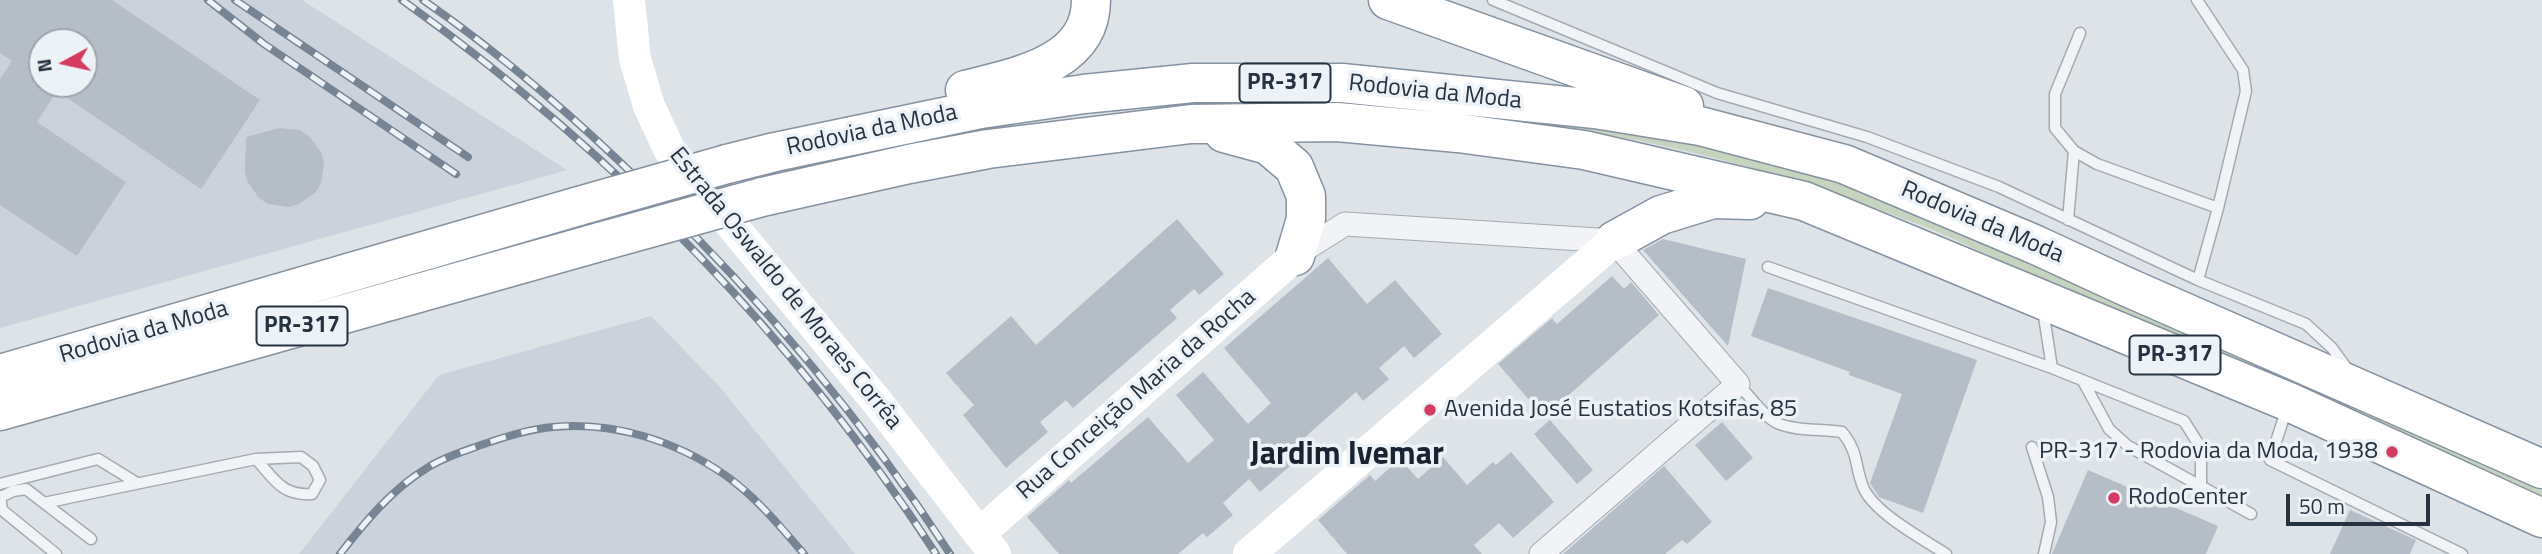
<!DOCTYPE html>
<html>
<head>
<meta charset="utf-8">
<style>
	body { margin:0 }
	#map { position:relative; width:2542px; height:554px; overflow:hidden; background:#dee3e8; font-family:"Titillium Web",sans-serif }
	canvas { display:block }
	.north { position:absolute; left:28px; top:28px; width:70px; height:70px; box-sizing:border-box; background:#edf2f6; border:2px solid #9da5ad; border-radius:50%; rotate:262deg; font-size:19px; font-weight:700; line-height:28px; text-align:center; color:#263240 }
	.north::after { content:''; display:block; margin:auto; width:24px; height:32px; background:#d53b61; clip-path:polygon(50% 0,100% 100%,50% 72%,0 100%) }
	.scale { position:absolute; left:2286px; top:494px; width:144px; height:32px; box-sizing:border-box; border:4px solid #263240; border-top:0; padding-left:9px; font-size:21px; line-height:24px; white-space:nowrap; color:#263240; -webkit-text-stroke:5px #edf2f6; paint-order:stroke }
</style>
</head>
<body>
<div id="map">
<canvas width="2542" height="554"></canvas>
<div class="north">N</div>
<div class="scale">50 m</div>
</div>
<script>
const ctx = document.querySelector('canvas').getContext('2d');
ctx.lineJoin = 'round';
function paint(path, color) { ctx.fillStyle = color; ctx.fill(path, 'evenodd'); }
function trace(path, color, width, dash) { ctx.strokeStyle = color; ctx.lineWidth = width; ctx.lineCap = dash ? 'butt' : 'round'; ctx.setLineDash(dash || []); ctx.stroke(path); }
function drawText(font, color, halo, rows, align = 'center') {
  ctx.font = font + ' "Titillium Web",sans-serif'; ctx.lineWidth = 7; ctx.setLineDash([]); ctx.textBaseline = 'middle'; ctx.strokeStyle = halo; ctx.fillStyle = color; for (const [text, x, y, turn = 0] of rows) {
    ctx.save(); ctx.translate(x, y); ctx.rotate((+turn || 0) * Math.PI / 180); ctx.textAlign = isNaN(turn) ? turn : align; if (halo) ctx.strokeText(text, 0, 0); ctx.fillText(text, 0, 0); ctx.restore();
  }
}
paint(new Path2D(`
	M0 0H302L567 170 0 328ZM42 42H84V84H42Z
	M651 316 719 386 855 554H299L439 375Z`), '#ccd2db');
paint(new Path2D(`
	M1498 108 1616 124 1814 173 1984 235 2542 491V506L1929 228C1861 203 1792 178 1722 160 1648 140 1572 128 1497 119Z`), '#c6d3bf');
paint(new Path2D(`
	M0 0H112L260 100 201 189 57 91 37 122 126 182 77 256 0 205V79L12 61 0 53ZM42 42H84V84H42Z
	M279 128 300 130 309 136 321 152 324 162 321 183 316 192 299 204 289 207 268 204 259 198 247 181 245 171 246 137Z
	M1177 219 1224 274 1199 295 1194 289 1170 310 1177 318 1073 408 1066 400 1040 422 1048 432 1006 468 963 415 974 405 946 373 1011 316 1036 345Z
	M1663 239 1746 259 1728 346 1643 250Z
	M1328 258 1367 304 1395 280 1442 334 1414 358 1404 346 1379 368 1389 379 1363 401 1356 392 1304 438 1312 447 1260 492 1249 479 1223 503 1233 515 1207 537 1203 533 1178 554H1059L1027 517 1069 480 1071 483 1148 417 1188 463 1214 440 1176 395 1203 372 1248 424 1271 403 1224 348Z
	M1612 276 1624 289 1631 282 1659 315 1544 417 1498 364 1552 318 1557 324Z
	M1768 288 1977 360 1923 513 1879 497 1870 483 1902 394 1849 375 1850 372 1751 336Z
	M1550 420 1593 470 1577 484 1534 434Z
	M1722 422 1753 458 1726 481 1695 445Z
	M1511 452 1554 502 1513 538 1499 523 1474 545 1482 554H1347L1318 520 1370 475 1375 481 1400 459 1418 479 1443 457 1467 485 1493 462 1496 465Z
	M1664 466 1712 522 1687 544 1682 540 1665 554H1563Z
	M2088 470 2218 526 2206 554H2052Z
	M2350 510 2416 540 2410 554H2330Z`), '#b5bdc6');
const lane = new Path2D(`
	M1493 0 1717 93 1867 137 1999 187 2198 280 2306 324 2332 348 2348 370
	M2197 0 2243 70 2246 91 2218 208 2198 280
	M2080 33 2055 94V128L2074 151 2097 164 2218 208
	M2068 220 2074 151
	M1768 267 2052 368 2184 421 2201 448V488
	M2043 310 2052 368
	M2083 381 2109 429 2128 446 2251 514
	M1738 384C1750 396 1763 416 1777 423 1795 431 1822 429 1842 432 1860 454 1854 467 1864 489 1876 514 1923 539 1946 554
	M2287 408 2270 460 2462 554
	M2032 447 2048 497 2051 522 2044 554
	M0 484 98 459 137 483
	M0 496 2 510 56 554
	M1 497 13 491 26 489 91 539
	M44 503 256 459 301 457 313 466 320 480 312 494C282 496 275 480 256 459`);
const street = new Path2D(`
	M1296 255 1345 224 1614 241 1738 384 1541 554`);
const highway = new Path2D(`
	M1388 0 1684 106
	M965 90C1015 77 1091 65 1091 0
	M1224 133 1268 145 1294 167 1306 196V219L1295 256
	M727 164 775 152 981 109 1084 94 1193 83H1342L1595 109 1700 126 1844 164 2036 245 2127 287 2542 469
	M762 197 909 164 988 149 1191 124 1337 122 1458 133 1584 150 1804 201 2289 402 2542 518
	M1614 241 1661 215 1713 199 1750 200
	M0 374 579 206
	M0 411 603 241`);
trace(lane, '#a3aab2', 13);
trace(street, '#a3aab2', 25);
trace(highway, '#8592a0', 41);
trace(lane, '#f1f3f7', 10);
trace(street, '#f1f3f7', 23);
trace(new Path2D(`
	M629 0 635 59 649 106 669 149 878 403 995 554
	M979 534 1295 256
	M1249 554 1614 241`), '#fff', 32);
trace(highway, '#fff', 38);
const rail = new Path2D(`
	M208 0 264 44 456 174
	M235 0 468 157
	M402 0C613 151 795 337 936 554
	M423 0C504 56 580 122 650 191 763 301 864 421 950 554
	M340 554C365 522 392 489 427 468 444 457 462 452 481 445 504 437 529 429 553 427 613 421 676 441 725 475 756 497 779 525 804 554`);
trace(rail, '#778493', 8);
trace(rail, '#edf2f6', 5, [16]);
const highwayBridge = new Path2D(`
	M579 206 727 164
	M603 241 762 197`);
trace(highwayBridge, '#8592a0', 41, []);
trace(highwayBridge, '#fff', 38);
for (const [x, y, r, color] of [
	[1430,410,7,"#d53b61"],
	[2392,452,7,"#d53b61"],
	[2114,498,7,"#d53b61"]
]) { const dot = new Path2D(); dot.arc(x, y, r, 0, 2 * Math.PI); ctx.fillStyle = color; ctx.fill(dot); trace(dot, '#edf2f6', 2.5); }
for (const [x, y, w] of [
	[1285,83,91],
	[302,326,91],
	[2175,355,91]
]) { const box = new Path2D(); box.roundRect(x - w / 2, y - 19.5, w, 39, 5); ctx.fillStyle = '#edf2f6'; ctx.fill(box); trace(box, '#263240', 2); }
drawText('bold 23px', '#263240', null, [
	["PR-317",1285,83],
	["PR-317",302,326],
	["PR-317",2175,355]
]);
drawText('24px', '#263240', '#edf2f6', [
	["Rodovia da Moda",1435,93,6],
	["Rodovia da Moda",872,131,-12],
	["Rodovia da Moda",1982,223,23],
	["Estrada Oswaldo de Moraes Corrêa",785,289,51],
	["Rodovia da Moda",144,333,-16],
	["Rua Conceição Maria da Rocha",1137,395,-41]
]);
drawText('24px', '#263240', '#edf2f6', [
	["Avenida José Eustatios Kotsifas, 85",1444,410],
	["PR-317 - Rodovia da Moda, 1938",2378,452,"right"],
	["RodoCenter",2128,498]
], 'left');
drawText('bold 32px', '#192331', '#edf2f6', [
	["Jardim Ivemar",1347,456]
]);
</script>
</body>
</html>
